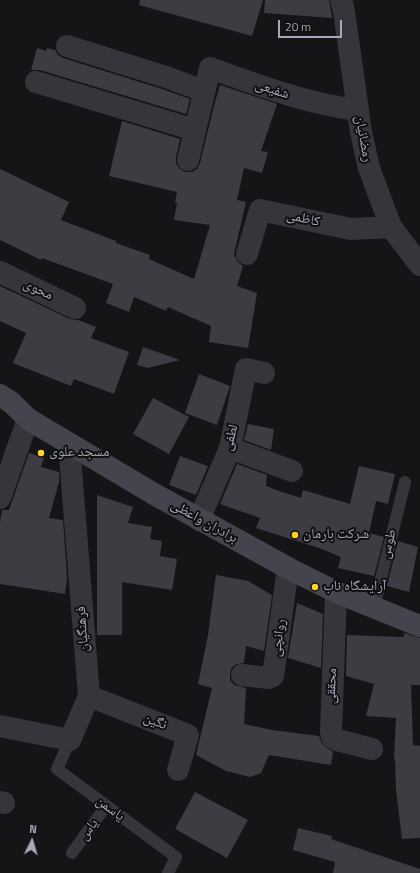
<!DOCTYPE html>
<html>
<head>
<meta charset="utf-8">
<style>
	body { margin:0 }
	#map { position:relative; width:420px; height:873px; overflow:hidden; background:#151517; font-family:"Titillium Web",sans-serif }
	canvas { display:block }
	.north { position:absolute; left:12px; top:821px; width:40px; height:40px; -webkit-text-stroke:3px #101012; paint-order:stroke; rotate:5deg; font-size:11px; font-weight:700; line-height:16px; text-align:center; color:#a5a8b9 }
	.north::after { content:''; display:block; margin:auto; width:14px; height:18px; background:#a5a8b9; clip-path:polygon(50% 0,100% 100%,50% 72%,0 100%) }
	.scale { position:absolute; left:278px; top:20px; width:64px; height:18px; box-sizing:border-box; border:2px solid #a5a8b9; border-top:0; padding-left:5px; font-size:12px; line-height:14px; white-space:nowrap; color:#a5a8b9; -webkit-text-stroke:3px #101012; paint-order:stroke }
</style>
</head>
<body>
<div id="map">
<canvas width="420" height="873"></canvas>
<div class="north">N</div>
<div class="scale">20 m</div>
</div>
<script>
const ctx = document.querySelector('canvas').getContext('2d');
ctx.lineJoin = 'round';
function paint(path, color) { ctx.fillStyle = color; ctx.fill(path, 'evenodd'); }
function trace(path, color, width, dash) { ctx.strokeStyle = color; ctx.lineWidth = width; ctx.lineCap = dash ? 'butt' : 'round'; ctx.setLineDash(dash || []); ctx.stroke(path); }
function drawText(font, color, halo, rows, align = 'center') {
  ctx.font = font + ' "Titillium Web","Noto Naskh Arabic",sans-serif'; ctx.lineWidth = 4; ctx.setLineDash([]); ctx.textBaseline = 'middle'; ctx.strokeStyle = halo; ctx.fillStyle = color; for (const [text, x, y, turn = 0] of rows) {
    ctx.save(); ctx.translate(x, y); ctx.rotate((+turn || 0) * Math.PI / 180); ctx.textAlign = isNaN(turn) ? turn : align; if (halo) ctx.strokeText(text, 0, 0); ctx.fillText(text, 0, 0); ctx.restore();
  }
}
paint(new Path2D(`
	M140 0H263L252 36 139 5Z
	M265 0H329L332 18 264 13Z
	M37 48 46 51 47 48 55 50 58 55 63 58 162 89 190 99 186 114 40 70H31Z
	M220 85 277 104 261 151 268 152 262 173 244 168 237 200 246 202 234 254 238 262 243 266 237 286 257 293 248 348 209 342 211 326 168 307 166 311 134 297 129 312 106 303 113 284 42 258 41 260 0 240V169L69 202 61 220 116 241V243L150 255 149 259 194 279 210 225 174 220 177 203 175 202 177 192 109 176 122 121 180 139 176 157V164L180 169 185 172H192L197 169 200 163 215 102Z
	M0 286 70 319 78 320 96 327 91 338 129 352 114 394 74 379 71 386 13 363 26 333 0 321Z
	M143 347 180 360 148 368 137 365Z
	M199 374 230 386 217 425 185 413Z
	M153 398 189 417 169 454 133 434Z
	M248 424 274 429 271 450 244 440Z
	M29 453 44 458 41 467 59 472V482L49 518 63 520 67 578 65 594 0 584V522L2 510H9Z
	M180 456 208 466 196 495 169 485Z
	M237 464 267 475 266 486 282 492 301 498 303 490 350 504 359 466 395 474 388 504 376 501 369 533 384 537 374 576 338 568 341 557 319 548 256 528 260 518 220 504Z
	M97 495 133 507 128 523 152 527 150 539 162 541 160 556 177 559 172 590 122 582V635H97Z
	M398 541 418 547 409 592 387 586Z
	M216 575 248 581 272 595 264 651 246 646 244 663 237 664 232 667 230 673V680L234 685 246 688 244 724 272 730 319 736 322 744 333 752 331 765 269 755 261 773 250 777 226 771 196 755 212 688 198 684 208 635Z
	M297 603 323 614 321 668 288 658Z
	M404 633 420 638V685H411L413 745 420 746V838L402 839 396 790 395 759 394 758 396 718 366 716 374 684 346 676 347 635 404 637Z
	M195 792 248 820 227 858 175 829Z
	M298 828 332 836 331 839 420 869V873H333L335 862 293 850Z`), '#3c3c42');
trace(new Path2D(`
	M374 607 405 482
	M70 740 57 769 176 857 168 873
	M72 853 106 806`), '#35363c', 12);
trace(new Path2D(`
	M341 0 344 11 361 132 369 168 391 227 420 265
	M67 46 166 77 204 91
	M36 82 195 130
	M188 160 210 68C258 85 307 104 358 110
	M247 254 260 210 351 229 391 227
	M0 272 75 308
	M230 448 292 471
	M0 498 28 419
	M199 520 230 448 246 369 264 373
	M336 592 331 732 332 737 337 740 372 749
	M242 675 269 678 273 676 288 568
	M89 696 188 735 178 770
	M0 726 70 740 89 696 69 444
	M0 802 4 803`), '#35363c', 22);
trace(new Path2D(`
	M0 395 12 403 28 419 154 494 288 568 336 592 420 626`), '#43444d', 22);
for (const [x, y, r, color] of [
	[41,453,4,"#ffd525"],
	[295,535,4,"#ffd525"],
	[315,587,4,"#ffd525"]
]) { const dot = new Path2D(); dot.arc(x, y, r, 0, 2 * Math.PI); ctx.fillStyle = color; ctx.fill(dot); trace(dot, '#101012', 1.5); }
drawText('14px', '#a5a8b9', '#101012', [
	["شفیعی",272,90,18],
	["رمضانیان",363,139,80],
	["کاظمی",303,219,12],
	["محوی",38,290,25],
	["لطفی",231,438,-76],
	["برادران واعظی",204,522,29],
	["طوس",389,544,-76],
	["فرهنگیان",83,629,-94],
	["روانچی",279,638,-82],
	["محققی",332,686,-88],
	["نگین",155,722,21],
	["یاسمن",110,809,36],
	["یاس",89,830,-54]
]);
drawText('14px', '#a5a8b9', '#101012', [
	["مسجد علوی",49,453],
	["شرکت بارمان",303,535],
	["آرایشگاه ناب",323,587]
], 'left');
</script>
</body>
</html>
